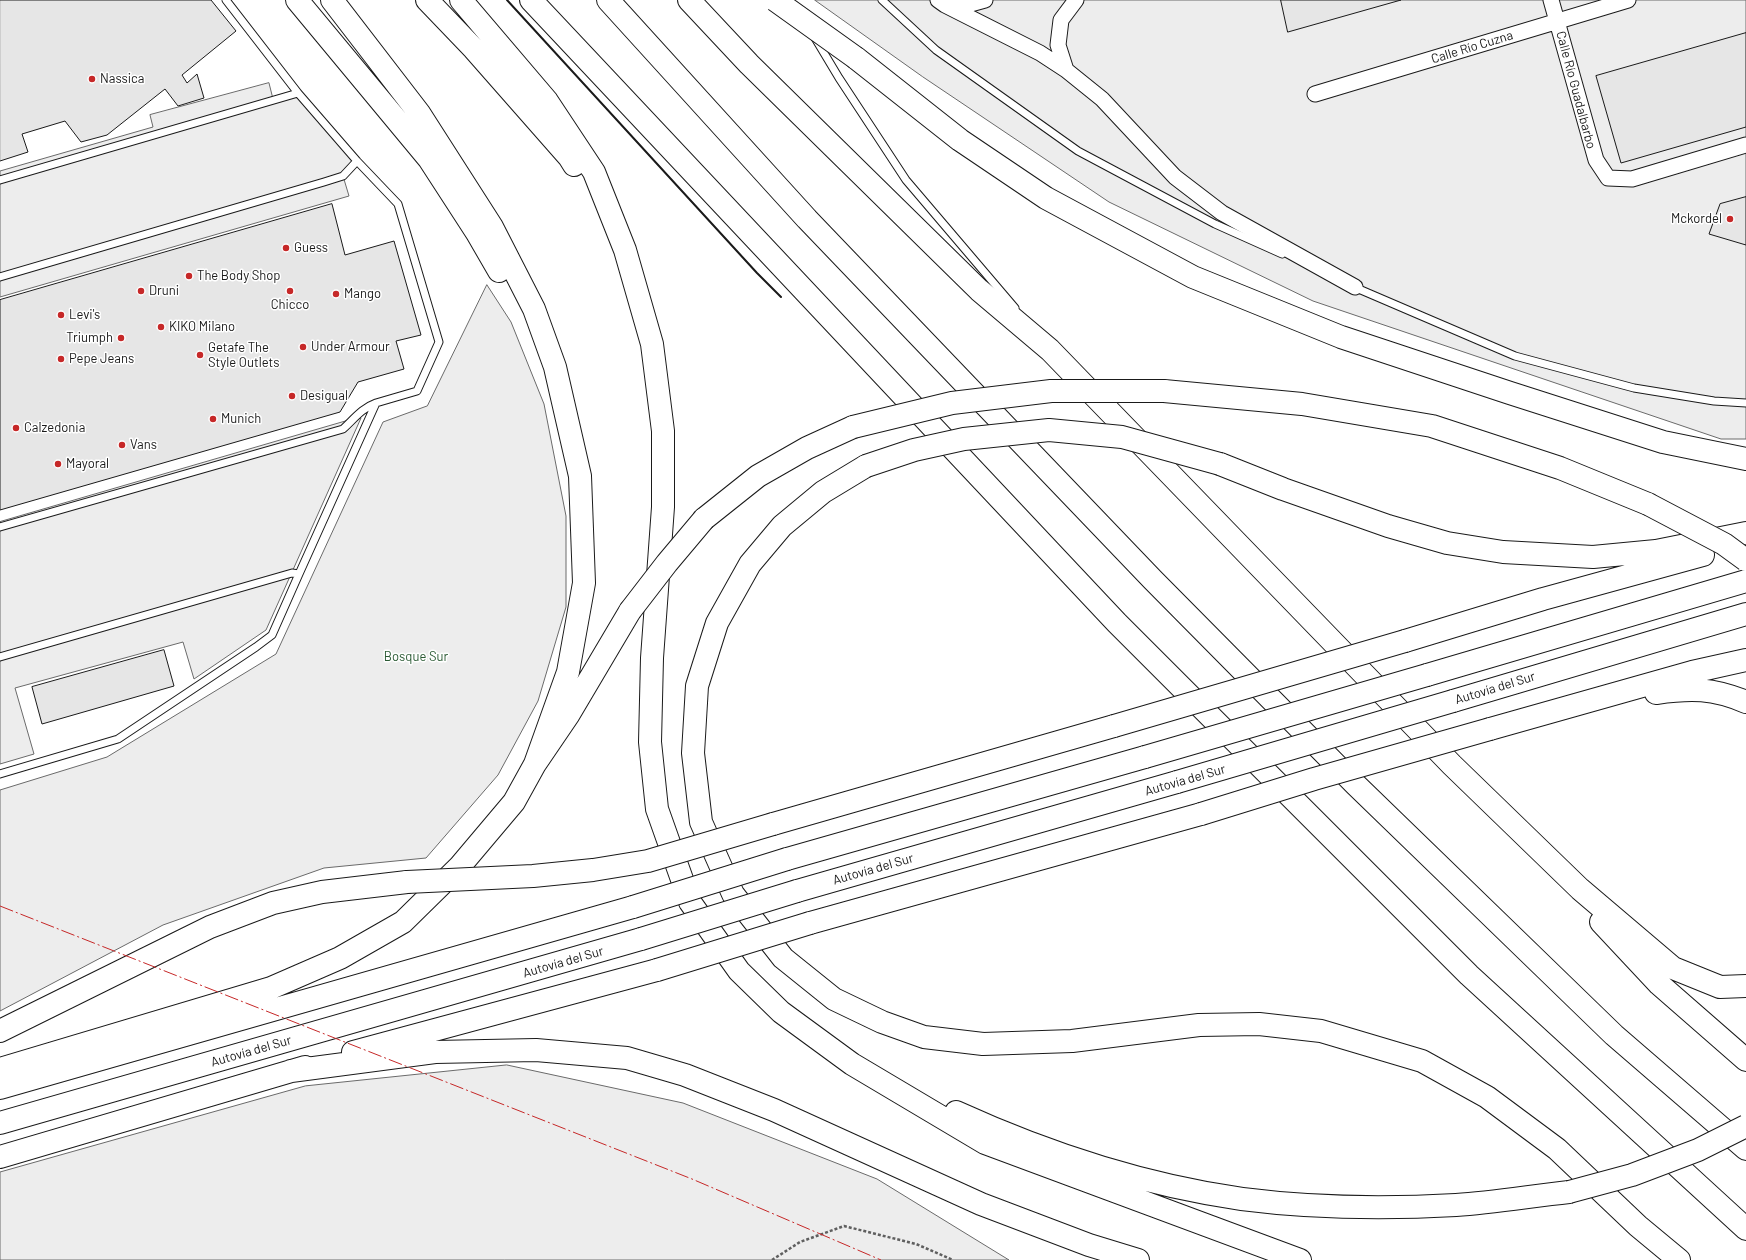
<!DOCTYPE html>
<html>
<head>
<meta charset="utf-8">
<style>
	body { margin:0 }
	canvas { display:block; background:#fff }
</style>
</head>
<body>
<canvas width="1746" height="1260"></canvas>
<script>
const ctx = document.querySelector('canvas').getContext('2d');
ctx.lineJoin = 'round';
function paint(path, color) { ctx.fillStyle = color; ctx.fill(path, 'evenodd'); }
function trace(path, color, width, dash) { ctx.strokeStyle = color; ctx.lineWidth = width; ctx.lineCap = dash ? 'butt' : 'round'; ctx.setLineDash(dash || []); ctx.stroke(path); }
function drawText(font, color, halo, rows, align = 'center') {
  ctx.font = font + ' Barlow,sans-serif'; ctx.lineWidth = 3; ctx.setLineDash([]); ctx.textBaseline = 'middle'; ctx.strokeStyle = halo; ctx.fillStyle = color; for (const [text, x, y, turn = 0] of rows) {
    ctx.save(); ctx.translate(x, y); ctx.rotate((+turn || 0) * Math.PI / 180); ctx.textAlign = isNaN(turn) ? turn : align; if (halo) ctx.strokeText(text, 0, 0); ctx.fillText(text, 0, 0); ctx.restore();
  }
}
const built = new Path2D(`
	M815 0H1746V439H1721L1313 301 1109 202 923 77Z
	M269 83 273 99 298 93 357 161 343 176 349 196 0 297V171L153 127 150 115Z
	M487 285 511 322 544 404 566 516V607L538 701 498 775 426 858 324 868 163 925 0 1011V790L107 757 276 654 383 422 427 406Z
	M356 418H361L266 630 194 679 183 642 15 688 34 754 0 764V522Z
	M507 1065 683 1103 877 1179 1009 1260H0V1172L305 1086Z`);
paint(built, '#ededed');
trace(built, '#6a6a6a', 1);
const building = new Path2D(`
	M0 0H211L236 31 182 75 187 83 197 74 204 98 178 106 165 89 107 135 81 142 65 121 22 134 28 152 0 161Z
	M1281 0H1401L1288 32Z
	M1746 33V127L1621 163 1596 76Z
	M1746 197V245L1709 234 1720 204Z
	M332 204 345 255 394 241 421 335 396 341 404 369 358 382 340 412 0 510V300Z
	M164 650 174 686 42 724 32 687Z`);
paint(building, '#e6e6e6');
trace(building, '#1a1a1a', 1);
const lane = new Path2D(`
	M226 0 298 93 357 161 398 204 439 342 417 391 376 403
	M882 0 936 50 1078 151 1215 224 1282 254
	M815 38 839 78 906 180 1015 308
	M0 180 298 93
	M0 277 324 182 343 176 357 161
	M1354 287 1515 356 1634 388 1714 401 1746 403
	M0 527 343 429C354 419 362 408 376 403L299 574 292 573 0 657
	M0 774 118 739 256 647 272 635 299 574`);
const street = new Path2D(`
	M938 0 945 5 1040 53 1066 70 1102 99 1175 177 1222 213 1355 287
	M1551 0 1596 160 1608 178 1632 179 1746 145
	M947 5H967L985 0
	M1066 70 1058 45 1061 20 1076 0
	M1315 94 1628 0`);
const highway = new Path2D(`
	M297 0 429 159 477 233 499 271
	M332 0 419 113 492 227 534 309 555 367 580 476 584 583 568 672 535 764
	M427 0 474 49 569 157 574 165
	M461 0 547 101 594 172 625 250 652 344 663 431V507L652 658 650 742 657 809 690 902 739 971 781 1012 852 1064 985 1143 1300 1260
	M531 0 1117 623 1469 975 1746 1229
	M608 0 807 219 1153 580 1356 785 1614 1035 1746 1149
	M689 0 749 64 979 290 1050 350 1452 765 1580 889 1673 968 1720 987 1746 986
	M856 58 960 140 1046 198 1193 277 1341 337 1510 393 1663 442 1746 459
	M1164 391 1302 404 1432 426 1560 468 1648 504
	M1220 464 1283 489 1388 526 1447 543 1503 552 1593 557 1656 551 1746 533
	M866 466 823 492 782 526 750 564 717 623 697 686 693 753 701 822 733 894 783 958 834 999 882 1022 924 1037 983 1044 1072 1041 1199 1025 1259 1024 1321 1031 1422 1061 1487 1097 1557 1149 1638 1226 1679 1260
	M704 519 758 476 807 448 853 427
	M1405 641 1543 599 1703 555
	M1427 675 1746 581
	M1656 693C1691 688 1713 688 1746 702
	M1453 701 1746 614
	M1490 729 1692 672 1746 660
	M773 824 1114 726
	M787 859 1145 757
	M797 891 1177 782
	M1601 922 1659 984 1746 1060
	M810 923 1201 814
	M0 1031 210 927 273 903 322 892 407 882
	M353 1052 657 970
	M0 1069 271 988 340 958 403 922 460 866 514 802 535 764 569 714 630 611
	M291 1071 435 1052 536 1050 627 1058 685 1075 774 1110 981 1204 1089 1245 1138 1260
	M0 1088 633 907
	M956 1112C1046 1153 1144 1185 1242 1199 1312 1208 1385 1209 1456 1205 1493 1203 1531 1196 1569 1192
	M0 1123 641 939
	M0 1157 305 1067`);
trace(lane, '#1a1a1a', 9);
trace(street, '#1a1a1a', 17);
trace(highway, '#1a1a1a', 24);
trace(new Path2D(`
	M772 1260 800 1242 844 1226 916 1244 953 1260`), '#5f5f5f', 2.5, [3, 2]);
trace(lane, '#fff', 7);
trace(street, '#fff', 15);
trace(highway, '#fff', 22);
const highwayBridge = new Path2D(`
	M775 0 856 58
	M853 427 952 403 1051 391H1164
	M866 466 914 450 964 439 1049 430 1122 437 1220 464
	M1648 504 1724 544 1746 560
	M630 611 667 563 704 519
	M1114 726 1405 641
	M1145 757 1427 675
	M1177 782 1453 701
	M1201 814 1314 779 1490 729
	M407 882 533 876 593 870 648 861 773 824
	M633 907 787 859
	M641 939 797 891
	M657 970 810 923
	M1569 1192 1632 1175 1698 1150 1746 1126`);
trace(highwayBridge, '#1a1a1a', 24, []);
trace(highwayBridge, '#fff', 22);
trace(new Path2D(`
	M507 0 757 273 781 297`), '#1a1a1a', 2);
trace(new Path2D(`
	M0 906 692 1179 881 1260`), '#c62828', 1, [14, 3, 2, 3]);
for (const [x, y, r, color] of [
	[92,79,4,"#c62828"],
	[1730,219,4,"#c62828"],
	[286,248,4,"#c62828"],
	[189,276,4,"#c62828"],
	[141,291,4,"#c62828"],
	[290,291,4,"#c62828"],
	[336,294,4,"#c62828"],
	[61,315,4,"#c62828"],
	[161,327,4,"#c62828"],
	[121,338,4,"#c62828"],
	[303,347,4,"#c62828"],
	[200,355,4,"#c62828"],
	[61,359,4,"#c62828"],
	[292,396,4,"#c62828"],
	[213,419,4,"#c62828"],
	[16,428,4,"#c62828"],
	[122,445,4,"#c62828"],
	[58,464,4,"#c62828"]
]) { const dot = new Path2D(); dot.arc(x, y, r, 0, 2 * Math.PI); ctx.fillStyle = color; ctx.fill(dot); trace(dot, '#fff', 1.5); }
drawText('13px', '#1a1a1a', '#fff', [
	["Calle Río Cuzna",1472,47,-17],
	["Calle Río Guadalbarbo",1576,90,75],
	["Autovía del Sur",1495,688,-17],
	["Autovía del Sur",1185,780,-16],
	["Autovía del Sur",873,869,-16],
	["Autovía del Sur",563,962,-16],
	["Autovía del Sur",251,1051,-16]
]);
drawText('13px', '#1a1a1a', '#fff', [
	["Nassica",100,79],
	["Mckordel",1722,219,"right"],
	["Guess",294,248],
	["The Body Shop",197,276],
	["Druni",149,291],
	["Mango",344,294],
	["Chicco",290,305,"center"],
	["Levi's",69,315],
	["KIKO Milano",169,327],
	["Triumph",113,338,"right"],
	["Under Armour",311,347],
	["Getafe The",208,348],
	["Style Outlets",208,363],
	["Pepe Jeans",69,359],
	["Desigual",300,396],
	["Munich",221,419],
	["Calzedonia",24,428],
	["Vans",130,445],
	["Mayoral",66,464]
], 'left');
drawText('13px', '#2b5a34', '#fff', [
	["Bosque Sur",416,657]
]);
</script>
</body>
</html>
